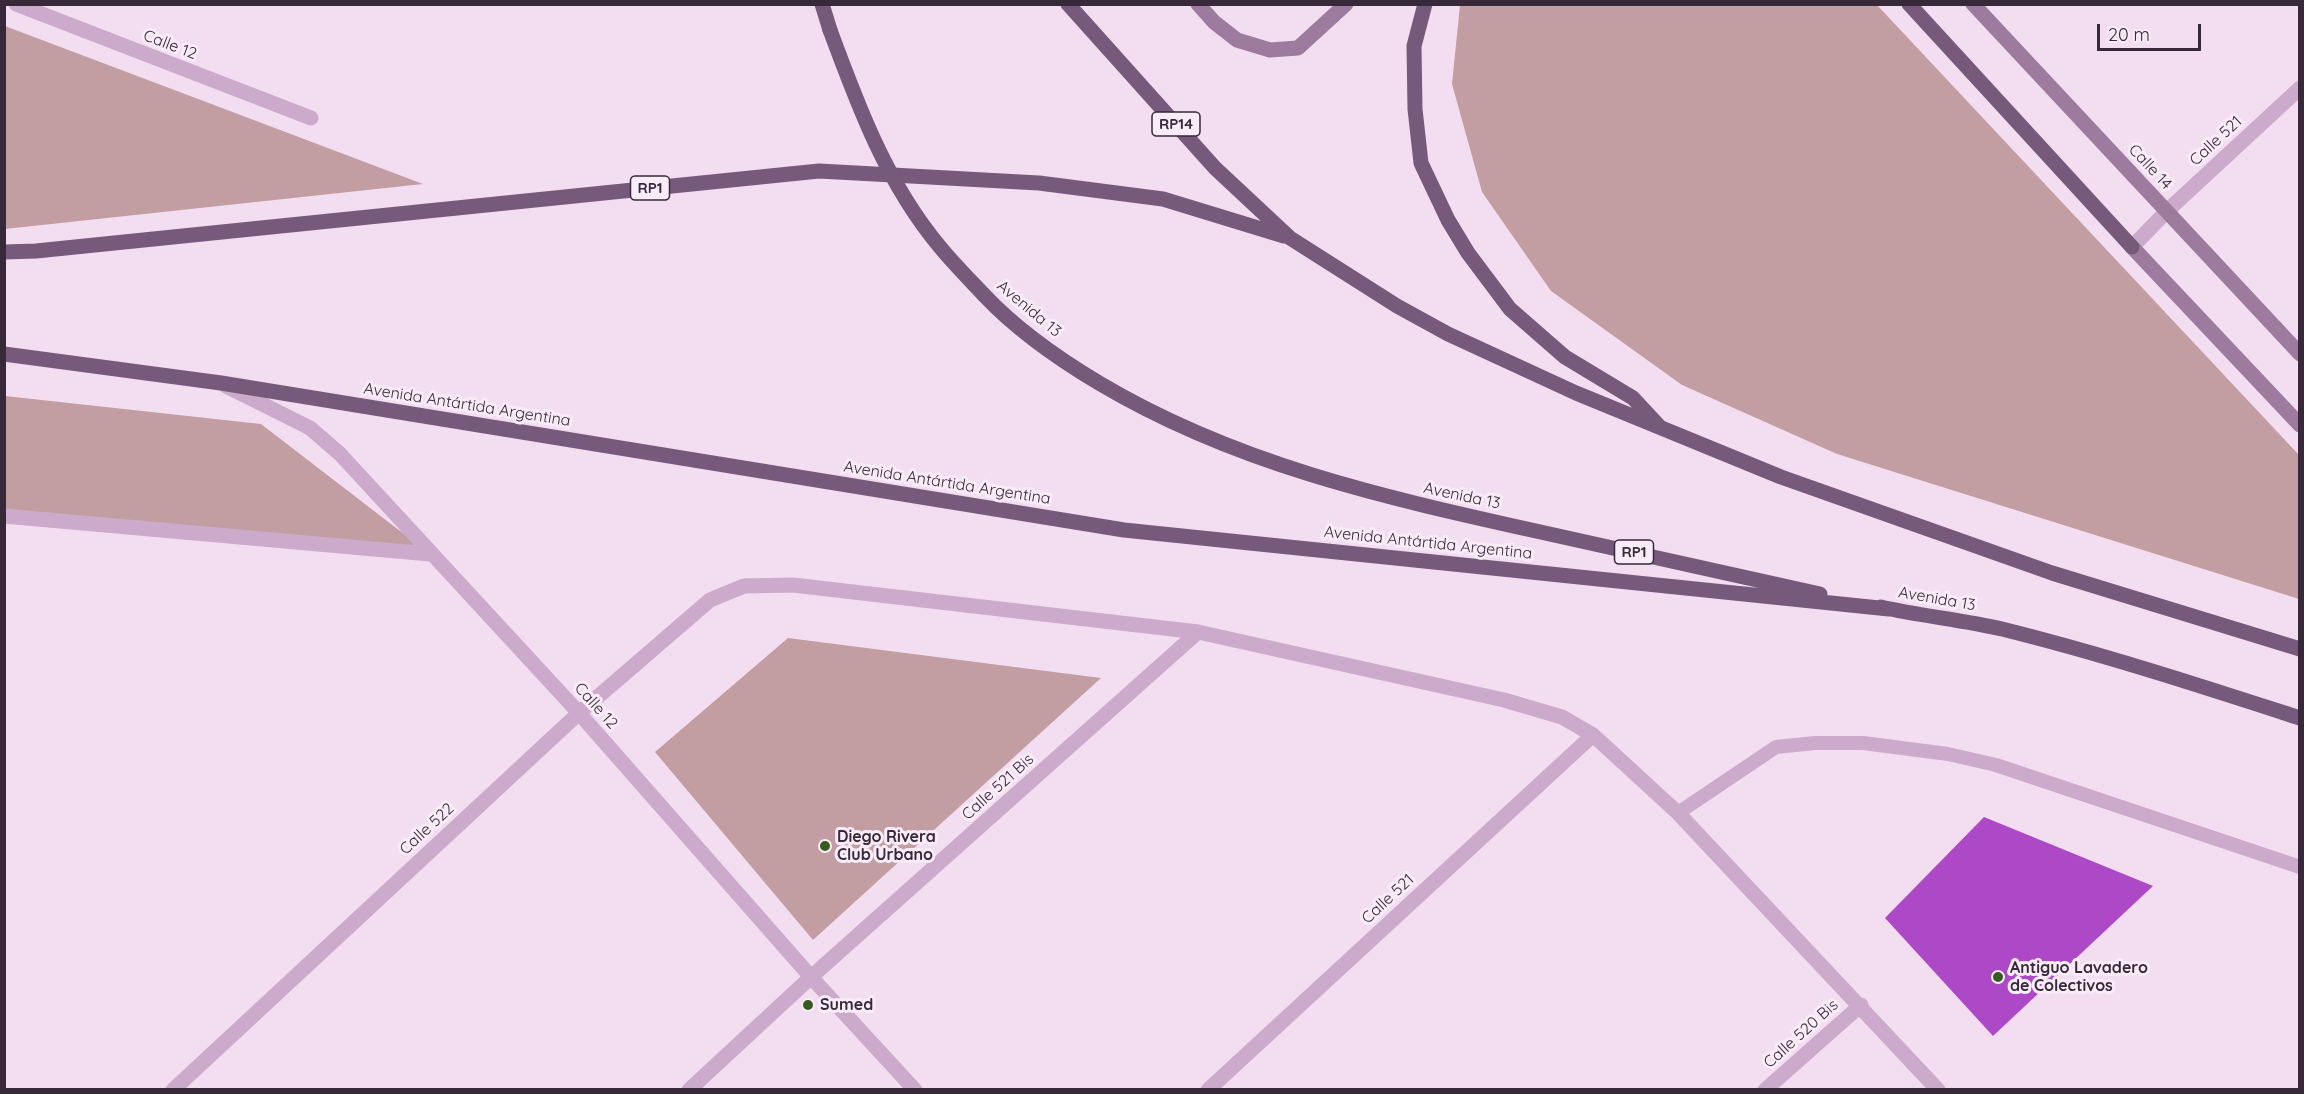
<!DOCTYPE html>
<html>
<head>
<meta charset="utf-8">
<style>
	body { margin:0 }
	#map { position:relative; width:2304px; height:1094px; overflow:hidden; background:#f3def1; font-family:Quicksand,sans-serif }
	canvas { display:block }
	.frame { position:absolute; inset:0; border:6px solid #372939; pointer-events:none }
	.scale { position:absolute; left:2097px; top:24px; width:104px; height:27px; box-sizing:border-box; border:3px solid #372939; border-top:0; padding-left:8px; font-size:18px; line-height:21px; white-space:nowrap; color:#372939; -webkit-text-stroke:4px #faebf9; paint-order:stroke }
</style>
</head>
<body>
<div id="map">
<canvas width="2304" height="1094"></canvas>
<div class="frame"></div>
<div class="scale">20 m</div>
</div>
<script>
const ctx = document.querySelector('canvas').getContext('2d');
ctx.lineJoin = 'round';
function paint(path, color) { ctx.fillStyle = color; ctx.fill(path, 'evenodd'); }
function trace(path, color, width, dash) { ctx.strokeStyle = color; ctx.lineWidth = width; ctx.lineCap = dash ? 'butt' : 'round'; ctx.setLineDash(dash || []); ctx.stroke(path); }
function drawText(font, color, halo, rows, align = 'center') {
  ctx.font = font + ' Quicksand,sans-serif'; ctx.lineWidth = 6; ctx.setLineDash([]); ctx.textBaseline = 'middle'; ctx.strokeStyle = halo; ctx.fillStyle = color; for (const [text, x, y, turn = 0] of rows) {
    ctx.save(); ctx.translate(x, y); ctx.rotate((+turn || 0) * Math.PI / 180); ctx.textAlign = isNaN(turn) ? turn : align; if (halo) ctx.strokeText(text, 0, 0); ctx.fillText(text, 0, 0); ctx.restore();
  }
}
paint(new Path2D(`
	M1460 5H1877L2299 455V599L1837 454 1682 385 1551 291 1482 192 1452 84Z
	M5 26 423 184 5 229Z
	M5 396 261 424 430 554 5 511Z
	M788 638 1101 678 813 940 655 752Z`), '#c29ea2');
paint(new Path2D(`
	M1984 817 2153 886 1993 1036 1885 918Z`), '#ad48c7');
trace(new Path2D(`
	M1678 813 1776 747 1815 743H1863L1948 754 1996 765 2300 867`), '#ccaacb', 14);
trace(new Path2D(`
	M16 4 311 118
	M2132 247 2167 211 2300 88
	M226 386 310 428 340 454 579 713 811 977 915 1090
	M4 516 430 554
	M173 1090 579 713 710 600 744 586 793 585 1198 632 1504 700 1562 717 1593 735 1678 813 1938 1090
	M689 1090 811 977 1198 632
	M1208 1090 1593 735
	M1765 1090 1861 1005`), '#ccaacb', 15);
trace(new Path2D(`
	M1198 4 1214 22 1237 40 1270 50 1298 48 1346 4
	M1973 4 2300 354
	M2132 247 2300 425`), '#9c7b9f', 15);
trace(new Path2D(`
	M822 4 830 30
	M1068 4 1215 168 1290 238 1397 306 1448 334 1576 393 1781 477 2052 573 2300 649
	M1425 4 1414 46 1415 109 1421 163 1448 220 1468 253 1510 309 1565 357 1633 398 1659 426
	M1909 4 2132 247
	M4 252 36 251 819 171 1039 183 1163 199 1284 236
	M984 295C1017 330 1057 358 1099 383 1235 464 1383 497 1536 531 1631 552 1725 573 1820 594
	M4 354 221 383 1124 530 1889 609
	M1881 607C1921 616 1963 620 2002 629 2103 654 2201 686 2300 718`), '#775a7b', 15);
trace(new Path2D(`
	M830 30C858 106 887 184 940 247 954 264 969 279 984 295`), '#775a7b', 15);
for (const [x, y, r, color] of [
	[825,846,6,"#355b1e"],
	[1998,977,6,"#355b1e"],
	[808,1005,6,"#355b1e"]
]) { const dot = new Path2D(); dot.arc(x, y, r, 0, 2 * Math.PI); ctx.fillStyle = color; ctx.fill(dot); trace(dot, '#faebf9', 2); }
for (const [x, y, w] of [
	[1176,124,48],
	[650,188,39],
	[1634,552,39]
]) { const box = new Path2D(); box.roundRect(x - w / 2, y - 12, w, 24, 4.5); ctx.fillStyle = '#faebf9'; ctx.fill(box); trace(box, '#372939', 1.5); }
drawText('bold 15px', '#372939', null, [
	["RP14",1176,124],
	["RP1",650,188],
	["RP1",1634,552]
]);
drawText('16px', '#372939', '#faebf9', [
	["Calle 12",170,45,21],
	["Calle 521",2216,141,-43],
	["Calle 14",2150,167,47],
	["Avenida 13",1029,309,40],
	["Avenida Antártida Argentina",467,405,9],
	["Avenida Antártida Argentina",947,483,9],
	["Avenida 13",1462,496,12],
	["Avenida Antártida Argentina",1428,543,6],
	["Avenida 13",1937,599,10],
	["Calle 12",596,706,48],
	["Calle 521 Bis",998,787,-42],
	["Calle 522",427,829,-43],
	["Calle 521",1388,899,-43],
	["Calle 520 Bis",1801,1034,-42]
]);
drawText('bold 16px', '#372939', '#faebf9', [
	["Diego Rivera",837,837],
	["Club Urbano",837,855],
	["Antiguo Lavadero",2010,968],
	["de Colectivos",2010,986],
	["Sumed",820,1005]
], 'left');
</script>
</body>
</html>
